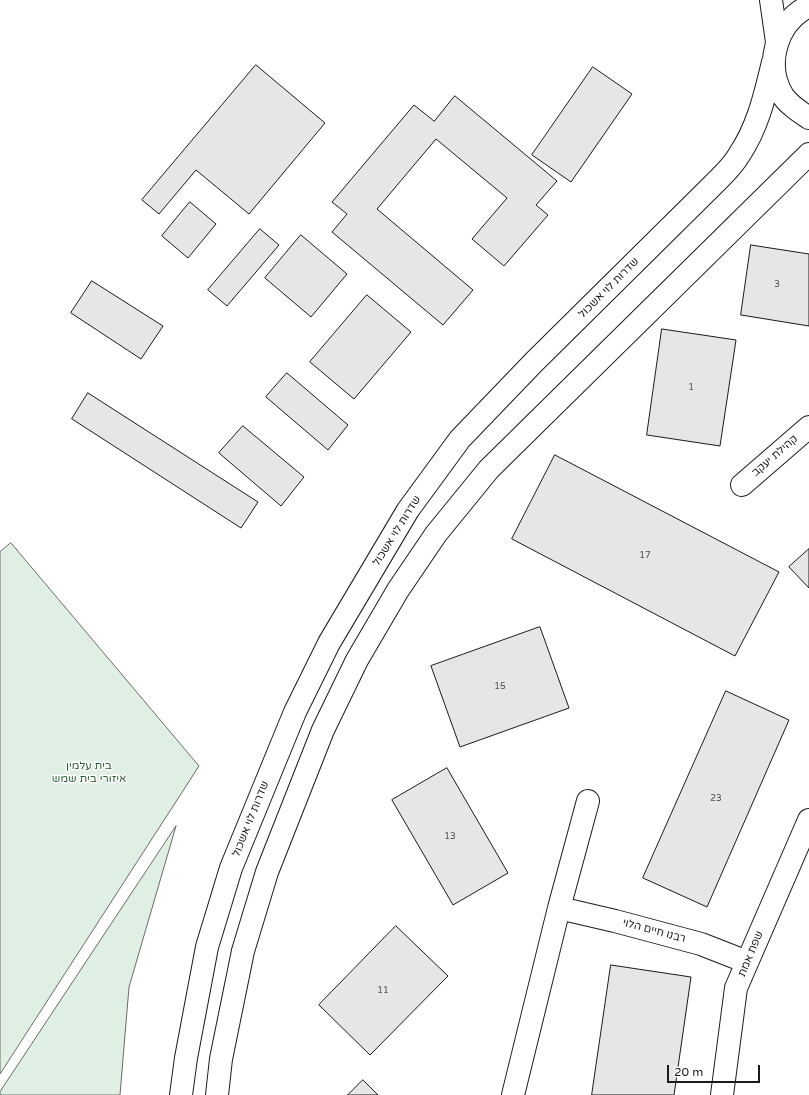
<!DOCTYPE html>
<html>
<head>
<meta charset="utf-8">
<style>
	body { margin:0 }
	#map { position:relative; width:809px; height:1095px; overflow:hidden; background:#fff; font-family:"Varela Round",sans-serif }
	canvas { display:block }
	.scale { position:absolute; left:667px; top:1065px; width:93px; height:18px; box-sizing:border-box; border:2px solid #1a1a1a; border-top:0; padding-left:5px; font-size:12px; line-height:14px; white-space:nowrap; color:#1a1a1a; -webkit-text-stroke:3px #fff; paint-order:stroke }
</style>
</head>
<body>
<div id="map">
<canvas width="809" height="1095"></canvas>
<div class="scale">20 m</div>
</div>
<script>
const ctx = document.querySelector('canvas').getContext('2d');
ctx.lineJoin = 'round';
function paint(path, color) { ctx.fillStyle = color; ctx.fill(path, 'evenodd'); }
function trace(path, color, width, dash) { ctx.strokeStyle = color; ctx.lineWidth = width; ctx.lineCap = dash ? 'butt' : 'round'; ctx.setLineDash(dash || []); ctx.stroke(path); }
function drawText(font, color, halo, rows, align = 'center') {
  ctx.font = font + ' "Varela Round","Noto Sans Hebrew",sans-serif'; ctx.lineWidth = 3; ctx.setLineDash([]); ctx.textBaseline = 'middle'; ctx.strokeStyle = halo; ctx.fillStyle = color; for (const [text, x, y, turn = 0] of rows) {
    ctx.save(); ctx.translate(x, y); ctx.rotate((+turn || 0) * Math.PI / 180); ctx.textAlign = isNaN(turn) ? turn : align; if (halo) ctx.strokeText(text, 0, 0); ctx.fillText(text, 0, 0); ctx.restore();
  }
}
const green = new Path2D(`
	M11 543 199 766 0 1074V552Z
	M176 826 129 987 120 1095H0V1092Z`);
paint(green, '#e0efe3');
trace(green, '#6a6a6a', 1);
const building = new Path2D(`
	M256 65 325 123 249 214 196 170 159 214 142 200Z
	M593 67 632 94 571 182 532 155Z
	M455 96 557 181 536 205 548 215 504 266 472 239 507 198 436 139 377 209 473 290 443 325 332 232 347 214 332 202 414 105 434 121Z
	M190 202 216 224 188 258 162 236Z
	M260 229 279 245 227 306 208 290Z
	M301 235 347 274 311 317 265 278Z
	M751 245 809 254V326L741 315Z
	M92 281 163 326 141 359 71 313Z
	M367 295 411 332 354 399 310 362Z
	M662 329 736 340 720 446 647 435Z
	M287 373 348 425 328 450 266 397Z
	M88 393 258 502 241 528 72 419Z
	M243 426 304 477 281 506 219 453Z
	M555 455 779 572 735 656 512 539Z
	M809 549V588L789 567Z
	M540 627 569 708 460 747 431 666Z
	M726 691 789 720 707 907 643 878Z
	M447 768 508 873 453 905 392 800Z
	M396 926 448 976 370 1055 319 1005Z
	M611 965 691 977 674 1095H592Z
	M363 1080 378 1095H348Z`);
paint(building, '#e6e6e6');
trace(building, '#1a1a1a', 1);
const minor = new Path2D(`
	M771 0 777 42
	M742 485 809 427
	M559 908 588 801
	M513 1095 559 908 615 921 701 944 747 962
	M722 1095 736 988 809 820`);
const major = new Path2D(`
	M809 6C776 22 764 65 783 96 789 105 800 112 809 118
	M181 1095 186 1058 207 947 231 868 295 712 329 643 408 510 460 439 534 362 719 179C726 172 734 164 739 155 758 127 765 95 773 62
	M217 1095 221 1059 243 951 267 872 323 730 357 660 398 590 436 534 489 469 809 154`);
trace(minor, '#1a1a1a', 24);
trace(major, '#1a1a1a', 24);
trace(minor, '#fff', 22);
trace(major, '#fff', 22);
drawText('9px', '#4d4d4d', null, [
	["3",777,285],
	["1",691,388],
	["17",645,556],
	["15",500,687],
	["23",716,799],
	["13",450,837],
	["11",383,991]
]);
drawText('11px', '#1a1a1a', '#fff', [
	["שדרות לוי אשכול",609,288,-45],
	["קהילת יעקב",775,456,-41],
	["שדרות לוי אשכול",397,531,-58],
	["שדרות לוי אשכול",251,819,-68],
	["רבנו חיים הלוי",654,931,15],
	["שפת אמת",751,954,-67]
]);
drawText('11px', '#2b5a34', '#fff', [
	["בית עלמין",89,766],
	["איזורי בית שמש",89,779]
]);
</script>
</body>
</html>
